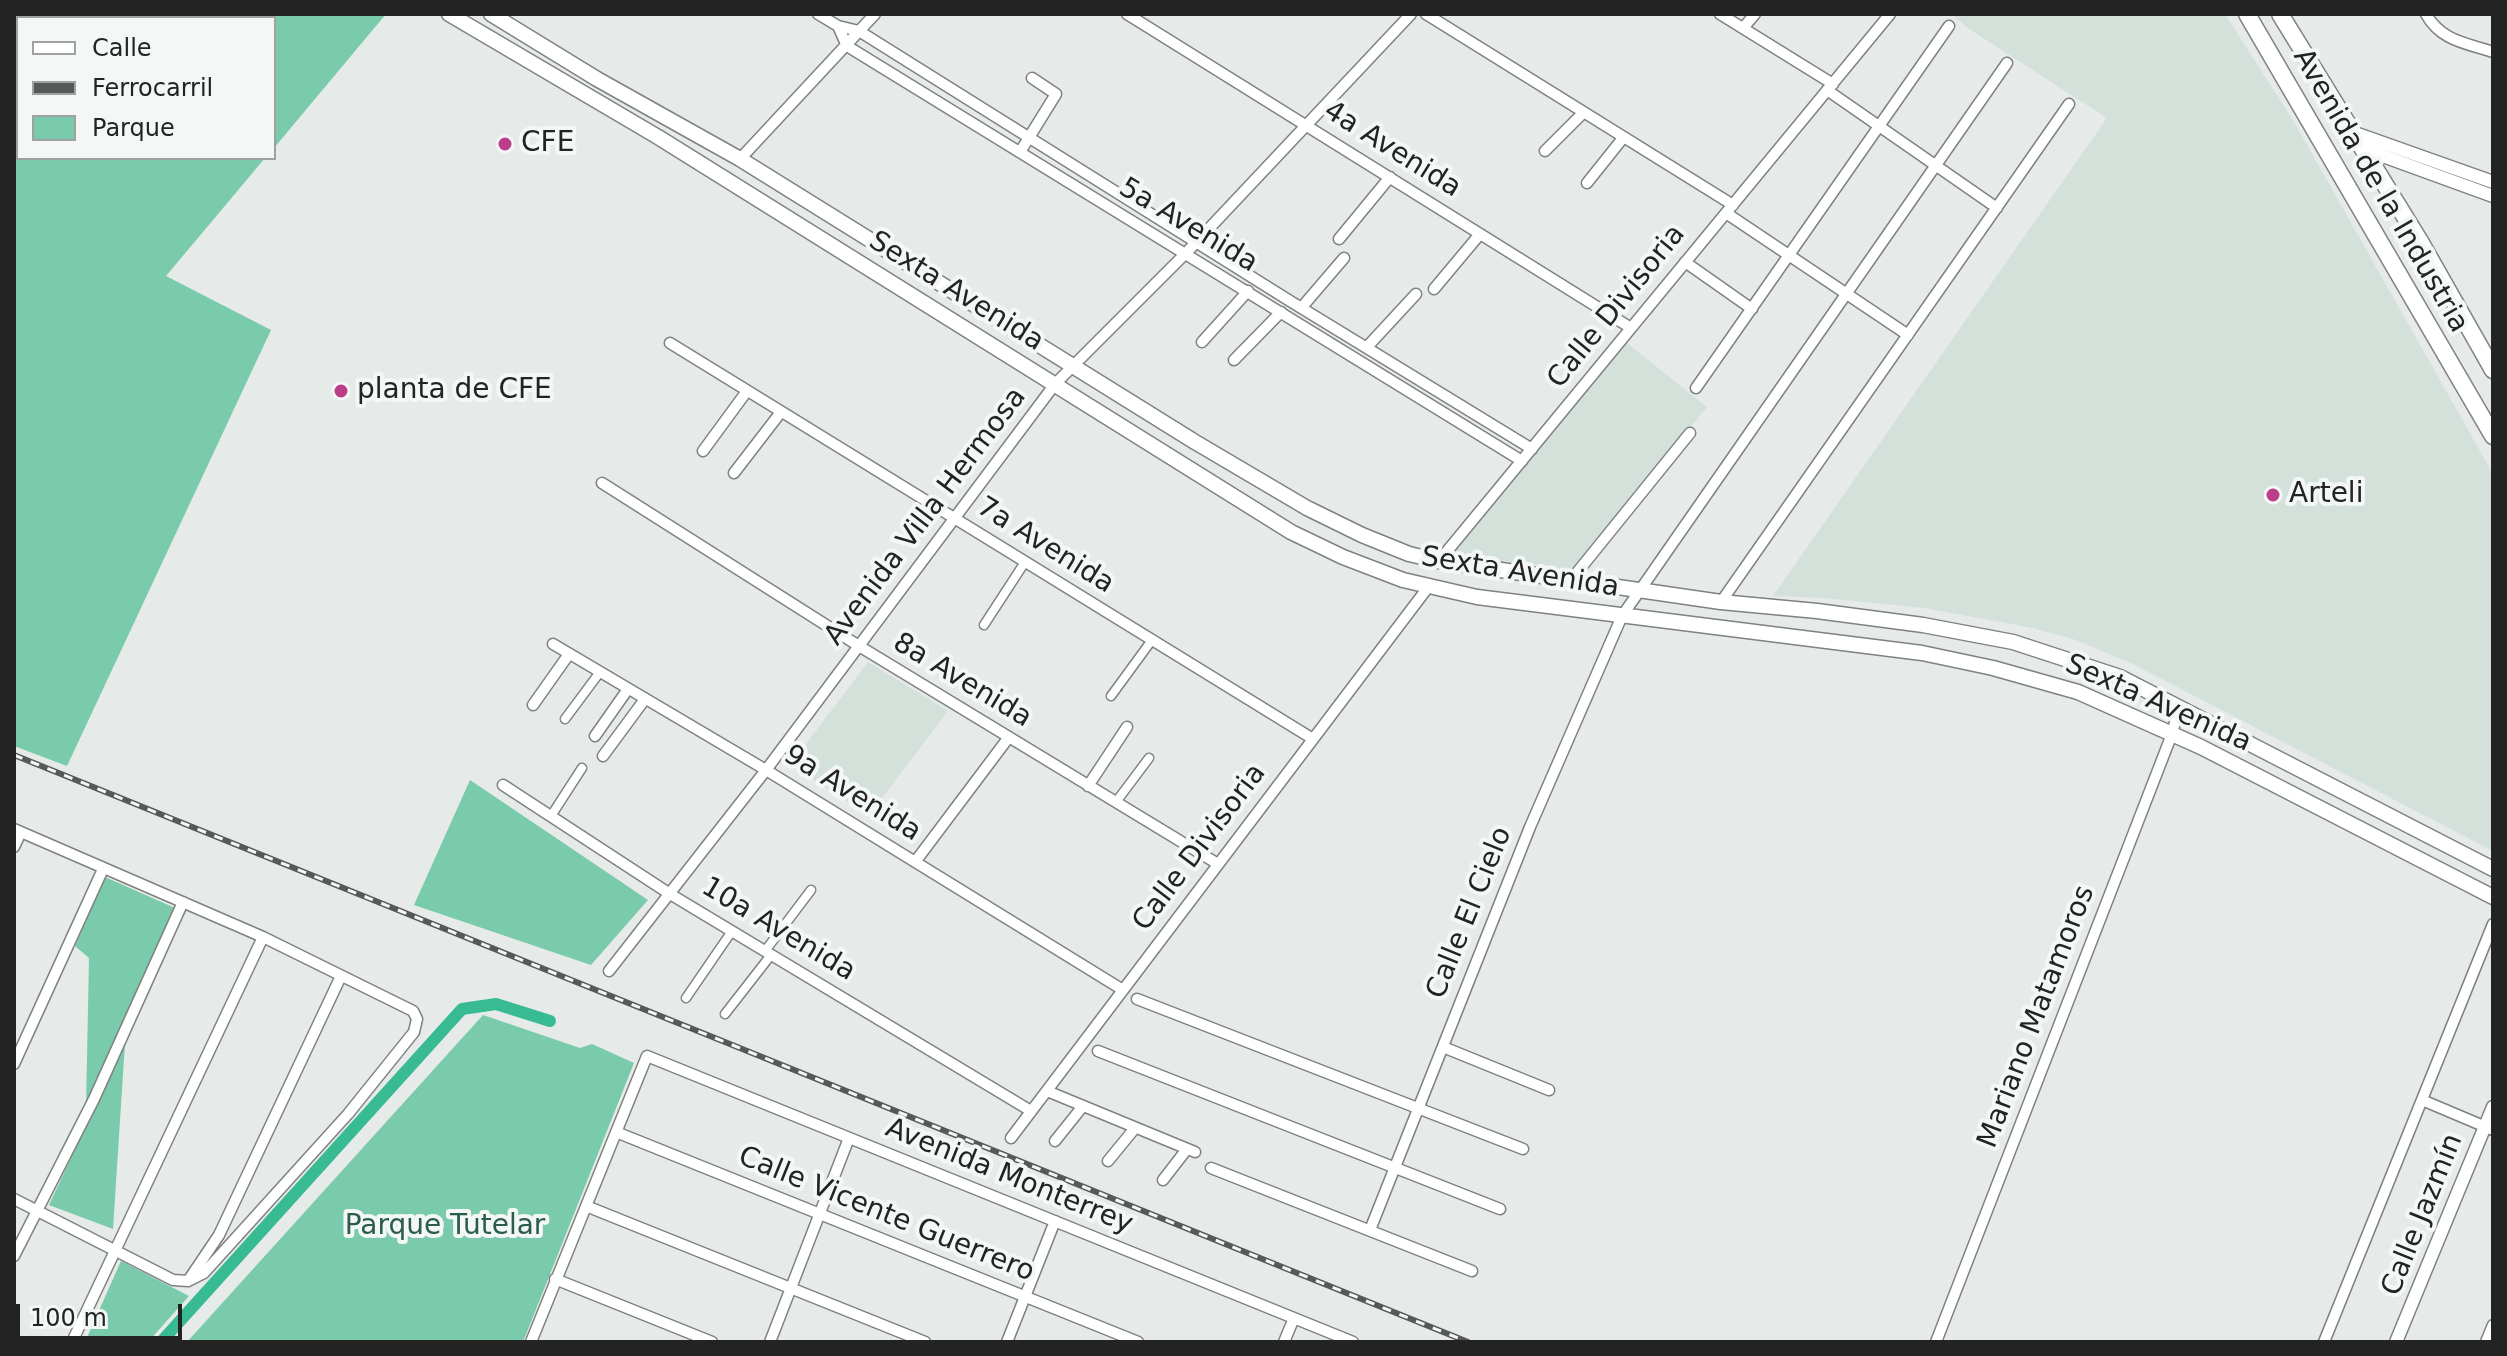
<!DOCTYPE html>
<html>
<head>
<meta charset="utf-8">
<style>
	body { margin:0 }
	#map { position:relative; width:2507px; height:1356px; overflow:hidden; background:#e6eae8; font-family:"DejaVu Sans",sans-serif }
	canvas { display:block }
	.frame { position:absolute; inset:0; border:16px solid #222322; pointer-events:none }
	.legend { position:absolute; left:16px; top:16px; width:260px; height:144px; box-sizing:border-box; background:#f3f7f5; border:2px solid #9fa2a1; margin:0; padding:10px 14px; list-style:none; font-size:24px; color:#222322 }
	.legend li { display:flex; align-items:center; gap:16px; height:40px }
	.legend b { width:40px; border:2px solid #9fa2a1 }
	.scale { position:absolute; left:16px; top:1304px; width:166px; height:36px; box-sizing:border-box; border:4px solid #222322; border-top:0; padding-left:10px; font-size:24px; line-height:28px; white-space:nowrap; color:#222322; -webkit-text-stroke:6px #f3f7f5; paint-order:stroke }
</style>
</head>
<body>
<div id="map">
<canvas width="2507" height="1356"></canvas>
<div class="frame"></div>
<ul class="legend">
<li><b style="height:10px;background:#fff"></b>Calle</li>
<li><b style="height:10px;background:#575958"></b>Ferrocarril</li>
<li><b style="height:22px;background:#7acaac"></b>Parque</li>
</ul>
<div class="scale">100 m</div>
</div>
<script>
const ctx = document.querySelector('canvas').getContext('2d');
ctx.lineJoin = 'round';
function paint(path, color) { ctx.fillStyle = color; ctx.fill(path, 'evenodd'); }
function trace(path, color, width, dash) { ctx.strokeStyle = color; ctx.lineWidth = width; ctx.lineCap = dash ? 'butt' : 'round'; ctx.setLineDash(dash || []); ctx.stroke(path); }
function drawText(font, color, halo, rows, align = 'center') {
  ctx.font = font + ' "DejaVu Sans",sans-serif'; ctx.lineWidth = 8; ctx.setLineDash([]); ctx.textBaseline = 'middle'; ctx.strokeStyle = halo; ctx.fillStyle = color; for (const [text, x, y, turn = 0] of rows) {
    ctx.save(); ctx.translate(x, y); ctx.rotate((+turn || 0) * Math.PI / 180); ctx.textAlign = isNaN(turn) ? turn : align; if (halo) ctx.strokeText(text, 0, 0); ctx.fillText(text, 0, 0); ctx.restore();
  }
}
paint(new Path2D(`
	M1952 14H2225L2294 122 2493 474V851L2133 664 2076 640 2033 628 1924 608 1823 598 1773 596 2107 118 1969 29Z
	M1622 339 1707 407 1565 579 1439 561Z
	M868 662 948 711 869 815 790 765Z`), '#d4e0da');
paint(new Path2D(`
	M24 14H386L274 148V18H18Z
	M18 18V158H265L166 276 271 330 67 766 14 746V21Z
	M470 780 648 900 591 965 414 905Z
	M105 877 175 908 86 1108 89 958 75 946Z
	M483 1015 580 1048 592 1044 634 1063 523 1342H187Z
	M125 1043 113 1229 49 1205Z
	M121 1261 189 1296 148 1342H85Z`), '#7acaac');
trace(new Path2D(`
	M161 1342 462 1009 496 1004 550 1021`), '#38bb92', 12);
const pedestrian = new Path2D(`
	M984 625 1025 562
	M1111 696 1152 640
	M565 719 600 672
	M1116 802 1149 758
	M551 816 582 768
	M765 951 811 890
	M686 998 732 931
	M725 1014 771 955`);
const minor = new Path2D(`
	M818 14 838 26 859 31 1290 301 1532 449
	M1127 14 1631 328
	M1426 14 1733 205
	M1720 14 1833 84
	M2426 14C2441 41 2466 43 2493 52
	M838 26 847 46 1522 461
	M1743 28 1755 14
	M1827 90 1997 208
	M1545 151 1583 113
	M1020 152 1056 94 1032 78
	M740 159 875 14
	M1587 183 1623 138
	M1726 213 1908 335
	M1339 239 1390 177
	M1685 262 1752 309
	M1434 289 1480 234
	M1302 307 1344 258
	M1202 342 1248 291
	M670 343 1313 739
	M1367 347 1416 294
	M1234 360 1281 312
	M1696 388 1949 26
	M703 451 747 391
	M734 473 781 412
	M602 483 859 646 1218 864
	M1439 561 1890 14
	M1571 580 1690 433
	M1721 602 2069 104
	M553 644 766 770 1123 990
	M533 705 569 654
	M595 736 628 689
	M603 756 645 699
	M503 785 670 894 1031 1111
	M1088 786 1127 727
	M14 829 263 937 413 1011 417 1019 414 1032 348 1114 204 1273 188 1281
	M14 847 21 832
	M915 862 1009 737
	M609 971 766 770 1055 384 1186 253 1411 14
	M1137 999 1523 1149
	M1443 1047 1549 1090
	M1098 1051 1500 1209
	M14 1064 103 869
	M1047 1091 1195 1152
	M2422 1100 2493 1130
	M616 1132 1138 1342
	M1011 1138 1429 586
	M1055 1141 1083 1106
	M1108 1161 1135 1128
	M1211 1168 1472 1271
	M1163 1180 1187 1149
	M14 1199 173 1280 188 1281
	M586 1206 925 1342
	M1370 1230 1530 827 1622 616 2007 63
	M14 1256 94 1099 183 902
	M190 1278 219 1235 341 976
	M555 1279 712 1342
	M72 1342 263 937
	M531 1342 647 1056 1353 1342
	M770 1342 849 1138
	M1007 1342 1055 1221
	M1284 1342 1294 1318
	M1936 1342 2172 734 2179 707
	M2324 1342 2493 924
	M2486 1342 2493 1325`);
const tertiary = new Path2D(`
	M2352 132 2493 182
	M2361 148 2493 196
	M2396 1342 2493 1107`);
const secondary = new Path2D(`
	M449 14 658 137 1291 532 1343 557 1403 580 1477 597 1922 653 1993 668 2078 692 2201 747 2493 897
	M491 14 597 79 740 159 1195 442 1307 508 1362 535 1409 554 1439 561 1721 602 1817 611 1923 625 2013 642 2120 677 2493 869`);
const primary = new Path2D(`
	M2247 14 2493 436
	M2280 14 2421 243 2493 370`);
trace(pedestrian, '#7e8280', 11);
trace(minor, '#7e8280', 13);
trace(tertiary, '#7e8280', 15);
trace(secondary, '#7e8280', 17);
trace(primary, '#7e8280', 19);
trace(pedestrian, '#fff', 8);
trace(minor, '#fff', 10);
trace(tertiary, '#fff', 12);
trace(secondary, '#fff', 14);
trace(primary, '#fff', 16);
const rail = new Path2D(`
	M14 755 1468 1342`);
trace(rail, '#575958', 6);
trace(rail, '#f3f7f5', 3, [9]);
for (const [x, y, r, color] of [
	[505,144,8,"#bc3d89"],
	[341,391,8,"#bc3d89"],
	[2273,495,8,"#bc3d89"]
]) { const dot = new Path2D(); dot.arc(x, y, r, 0, 2 * Math.PI); ctx.fillStyle = color; ctx.fill(dot); trace(dot, '#f3f7f5', 3); }
drawText('28px', '#222322', '#f3f7f5', [
	["CFE",521,144],
	["planta de CFE",357,391],
	["Arteli",2289,495]
], 'left');
drawText('28px', '#222322', '#f3f7f5', [
	["4a Avenida",1392,150,32],
	["Avenida de la Industria",2380,191,60],
	["5a Avenida",1188,226,31],
	["Sexta Avenida",956,292,32],
	["Calle Divisoria",1617,307,-51],
	["Avenida Villa Hermosa",926,517,-53],
	["7a Avenida",1045,546,32],
	["Sexta Avenida",1520,573,9],
	["8a Avenida",962,681,31],
	["Sexta Avenida",2158,704,24],
	["9a Avenida",852,794,32],
	["Calle Divisoria",1200,848,-53],
	["Calle El Cielo",1470,913,-68],
	["10a Avenida",778,930,31],
	["Mariano Matamoros",2037,1017,-69],
	["Avenida Monterrey",1009,1177,22],
	["Calle Vicente Guerrero",886,1215,22],
	["Calle Jazmín",2423,1215,-68]
]);
drawText('28px', '#2a5d4b', '#f3f7f5', [
	["Parque Tutelar",445,1227]
]);
</script>
</body>
</html>
